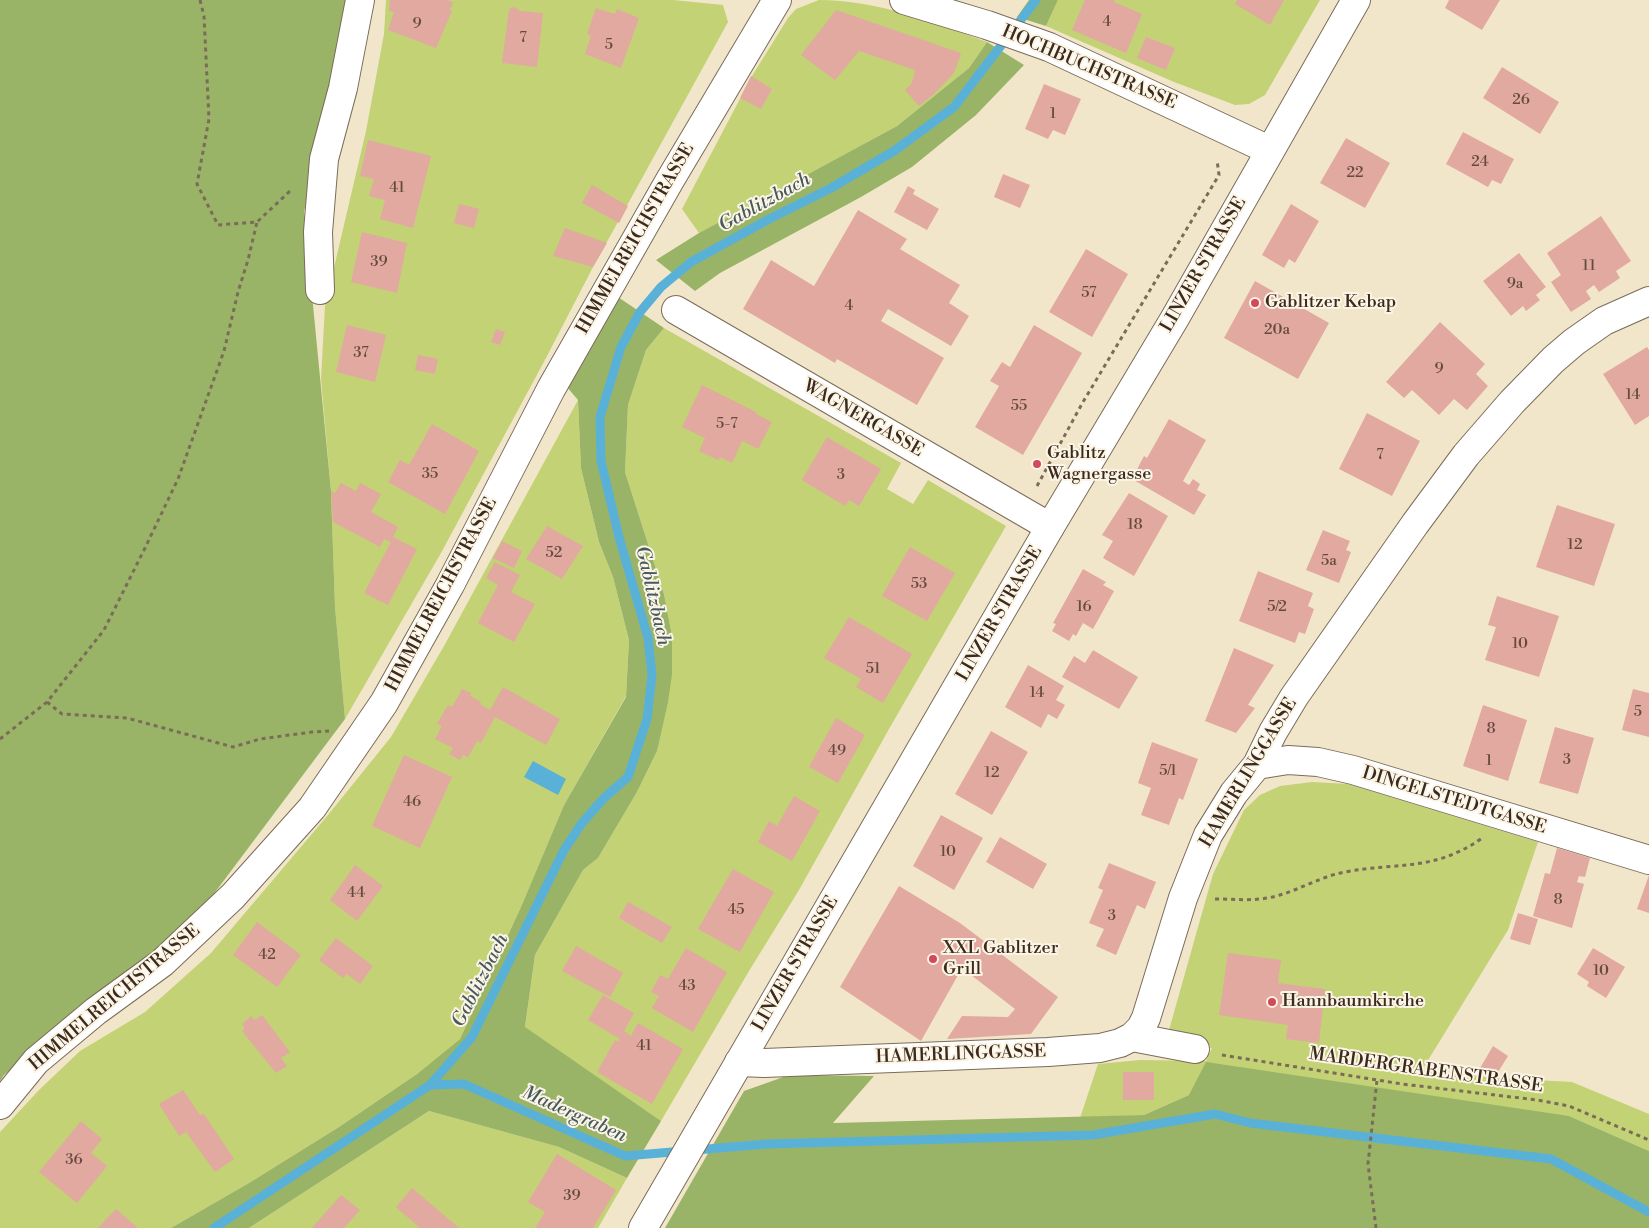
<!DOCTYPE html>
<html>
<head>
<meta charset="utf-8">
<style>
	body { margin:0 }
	canvas { display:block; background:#f2e6ca }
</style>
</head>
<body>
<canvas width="1649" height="1228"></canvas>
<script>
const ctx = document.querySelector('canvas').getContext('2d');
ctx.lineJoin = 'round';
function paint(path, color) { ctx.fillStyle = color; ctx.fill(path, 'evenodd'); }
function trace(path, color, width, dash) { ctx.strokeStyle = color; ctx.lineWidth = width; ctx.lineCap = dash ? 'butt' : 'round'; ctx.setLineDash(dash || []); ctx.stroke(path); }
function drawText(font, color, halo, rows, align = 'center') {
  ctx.font = font + ' "Libre Bodoni",serif'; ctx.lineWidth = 4; ctx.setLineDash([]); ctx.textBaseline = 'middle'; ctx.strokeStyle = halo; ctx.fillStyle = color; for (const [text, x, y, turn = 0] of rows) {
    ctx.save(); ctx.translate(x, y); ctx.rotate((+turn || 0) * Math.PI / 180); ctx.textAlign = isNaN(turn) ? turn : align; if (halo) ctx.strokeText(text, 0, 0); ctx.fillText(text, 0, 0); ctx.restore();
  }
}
paint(new Path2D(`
	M386 0H673L723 5 728 22 592 269 546 358 441 553 345 719 335 607 331 491 321 379 325 306 366 131 384 34Z
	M819 0C876 0 934 22 987 42L969 68 897 126 699 233 682 209 752 76 788 18 796 9Z
	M1058 0H1320L1265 95 1249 104 1235 105 1174 82 1046 26Z
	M664 328 901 463 887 489 913 504 928 480 1006 526 889 729 799 890 749 971 661 1121 525 1028 535 955 583 870 598 858 637 792 657 751 672 636 664 594 625 472 628 405 646 350Z
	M578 400 581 468 599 542 613 577 629 640 626 696 564 805 521 907 460 1039 417 1074 339 1127 249 1183 171 1228H0V1132L39 1090 80 1051 145 1012 211 953 328 815 391 737 444 646Z
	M1312 782 1348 784 1538 842 1508 930 1422 1070 1498 1078 1572 1082 1649 1114V1151L1569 1116 1189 1095 1144 1115 1080 1118 1098 1064 1140 1060 1206 1061 1212 1048 1194 1046 1169 1030 1213 874 1244 810 1260 795 1280 786Z
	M429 1111 559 1147 627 1178 598 1228H249Z`), '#c2d275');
paint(new Path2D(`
	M0 0H347L304 212 331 491 335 607 345 719 189 927 91 1003 4 1075 0 1081Z
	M1029 0H1058L1046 26 1017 17Z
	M987 42 1024 65 976 115 912 167 861 197 720 273 695 291 656 260 699 233 897 126 969 68Z
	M615 295 664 328 646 350 628 405 625 472 664 594 672 636V674L668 702 657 751 637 792 598 858 583 870 535 955 525 1027 661 1121 627 1178 559 1147 429 1111 249 1228H171L249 1183 339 1127 417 1074 460 1039 521 907 564 805 626 697 629 640 613 577 599 542 581 468 578 400 566 386Z
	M1206 1062 1569 1116 1649 1151V1228H665L744 1091 789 1075 874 1076 833 1123 1144 1115 1189 1095Z`), '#99b466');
paint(new Path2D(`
	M533 761 566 779 558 795 524 777Z`), '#5ab1d7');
trace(new Path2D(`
	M430 1085 464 1084 625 1156 767 1144 1093 1135 1215 1114 1250 1123 1551 1159 1649 1212
	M214 1228 430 1085 472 1037 564 850 582 823 604 798 628 777 647 719 652 675 648 638 619 537 601 461 600 417 621 347 640 312 661 287 691 262 771 218 831 188 894 151 954 107 1036 0`), '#5ab1d7', 9);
paint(new Path2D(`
	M390 0H447L453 2 450 10 452 11 436 48 388 30 394 12 389 11Z
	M1085 0H1115L1114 2 1142 14 1126 53 1072 30Z
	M1237 0H1284L1270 25 1235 4Z
	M1449 0H1500L1482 30 1445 8Z
	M514 7 520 11 543 13 537 67 502 63 509 9Z
	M596 8 615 14 617 9 639 18 621 68 585 54 591 36 587 34Z
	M836 10 961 53 954 73 934 94 919 106 905 90 912 83 915 70 859 51 835 80 801 55Z
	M1146 37 1175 48 1166 70 1137 58Z
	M1502 67 1559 102 1540 134 1483 98Z
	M751 76 772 89 761 109 740 98Z
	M1044 84 1081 99 1065 135 1053 130 1048 139 1025 129Z
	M1463 132 1514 159 1501 184 1492 180 1488 187 1446 164Z
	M1346 138 1390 163 1365 208 1320 183Z
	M368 140 431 156 413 228 380 219 385 200 369 196 374 179 360 176Z
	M1003 174 1030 185 1020 208 994 197Z
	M592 185 628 206 619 223 582 203Z
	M908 186 915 190 913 194 939 209 927 230 894 212Z
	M459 204 479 209 474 228 454 223Z
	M1291 204 1319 221 1295 263 1289 259 1284 268 1262 255Z
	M858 210 907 239 900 249 960 285 949 303 969 316 951 346 888 309 881 321 944 358 917 405 837 359 835 363 743 309 771 260 814 286Z
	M1601 216 1631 261 1616 271 1620 278 1599 292 1594 285 1586 291 1591 299 1571 312 1551 282 1561 275 1547 253Z
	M565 228 607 243 593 267 553 256Z
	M362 232 407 243 397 293 351 282Z
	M1086 249 1128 274 1092 337 1049 312Z
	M1519 253 1546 287 1536 295 1540 300 1526 311 1523 306 1511 316 1483 281Z
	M1255 281 1329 323 1298 379 1224 338Z
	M1440 322 1485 364 1476 374 1488 386 1467 410 1454 399 1439 415 1412 390 1404 398 1386 382Z
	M347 325 386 335 375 382 336 372Z
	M1034 325 1082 353 1023 455 975 427 999 386 990 381 1002 362 1010 367Z
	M496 329 505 332 500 345 491 342Z
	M1647 347 1649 350V416L1635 425 1603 374Z
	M418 355 438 359 435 374 415 370Z
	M702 385 756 412V414L772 422 758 449 742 441 732 463 720 457 718 460 699 451 705 438 682 427Z
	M1367 413 1420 441 1392 496 1339 469Z
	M1169 419 1206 440 1183 481 1189 485 1193 479 1200 484 1197 490 1206 495 1194 515 1132 479 1144 456 1147 458Z
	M432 424 479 451 445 514 388 482 400 460 409 465Z
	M827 437 881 469 859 506 849 500 845 506 802 480Z
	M341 483 356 491 360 483 381 494 371 512 398 527 393 537 417 549 388 605 364 593 391 542 384 539 380 547 333 522 331 491 335 493Z
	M1129 493 1168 516 1134 576 1103 558 1113 541 1102 535Z
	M1557 505 1615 524 1594 586 1536 567Z
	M547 526 583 546 562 579 526 559Z
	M1323 530 1350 541 1346 550 1351 552 1339 583 1306 570Z
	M502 541 522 551 514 568 493 558Z
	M910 547 955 573 927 621 882 596Z
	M495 562 520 575 511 592 535 604 514 642 478 623 498 585 486 578Z
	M1083 569 1106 582 1103 585 1114 591 1093 629 1083 623 1076 636 1073 634 1069 641 1052 631 1056 624 1053 623Z
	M1258 571 1313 593 1308 606 1314 609 1305 634 1299 632 1295 643 1239 621Z
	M1497 596 1559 616 1539 677 1485 660 1496 627 1488 625Z
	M849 617 912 654 883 703 856 687 861 679 824 658Z
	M1234 648 1274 665 1248 705 1255 708 1236 733 1205 721Z
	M1093 650 1138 677 1119 709 1062 677 1074 656 1085 663Z
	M1028 665 1064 686 1056 700 1065 705 1057 719 1048 714 1041 728 1005 707Z
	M503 687 560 719 546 745 495 717 481 743 477 741 468 757 463 755 460 760 449 754 453 748 435 739 442 726 437 724 448 705 452 707 462 689 471 693 470 696 481 702 480 704 490 710Z
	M1633 689 1649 693V737L1622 730Z
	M1483 705 1527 720 1508 781 1463 766Z
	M836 718 865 735 838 783 809 767Z
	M1555 727 1594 738 1578 794 1539 783Z
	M991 731 1028 752 992 815 955 794Z
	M1152 742 1198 759 1183 800 1179 798 1169 825 1141 815 1151 788 1138 783Z
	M404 755 452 777 420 848 372 826Z
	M794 796 820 811 792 861 758 842 769 821 777 826Z
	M941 815 983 838 954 890 913 866Z
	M1000 837 1047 864 1033 889 986 862Z
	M1557 848 1590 858 1585 877 1579 876 1577 882 1584 884 1572 928 1533 916 1545 873 1550 874Z
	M1109 863 1156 882 1145 909 1137 905 1116 955 1096 946 1104 929 1089 923 1103 890 1098 888Z
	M355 865 383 886 357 921 330 900Z
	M733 869 774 892 740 952 698 929Z
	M1649 875V913L1637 909Z
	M899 886 960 923 1058 997 1031 1034 947 1039 962 1016 1008 1017 1015 1009 962 968 921 1041 840 987Z
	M628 902 672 927 662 943 619 918Z
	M1518 913 1538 919 1530 945 1510 939Z
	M257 922 301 955 277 987 233 955Z
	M336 938 373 966 360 984 347 974 343 978 319 960Z
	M576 946 623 973 610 997 562 971Z
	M686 948 727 972 693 1032 652 1008 659 996 651 992 660 975 668 979Z
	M1593 948 1625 967 1606 998 1587 986 1589 982 1577 974Z
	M1228 953 1281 960 1278 983 1325 989 1319 1043 1286 1039 1288 1025 1219 1015Z
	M603 995 634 1013 624 1031 631 1036 638 1023 683 1049 652 1104 597 1072 615 1040 618 1042 620 1039 588 1020Z
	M262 1015 290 1052 281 1058 287 1066 276 1073 242 1031 245 1028 242 1024 251 1016 255 1020Z
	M1493 1046 1508 1056 1495 1077 1480 1068Z
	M1123 1072H1154V1100H1123Z
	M183 1090 200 1115 204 1114 234 1159 215 1172 186 1132 179 1136 159 1104Z
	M81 1121 102 1139 91 1153 107 1166 77 1203 39 1172Z
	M557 1154 616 1190 593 1228H535L545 1212 528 1202Z
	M412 1188 459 1228H420L396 1207Z
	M341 1195 360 1210 344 1228H312Z
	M116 1209 138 1228H98Z`), '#e2a9a0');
const minor = new Path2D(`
	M904 0 987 25 1049 47 1269 150
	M320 290 318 232 324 159 343 88 360 0
	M676 310 1050 527
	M1257 765 1288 760 1318 762 1353 770 1649 860
	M1132 1037 1195 1049
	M739 1062 764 1063 1048 1052 1100 1048 1120 1043 1132 1037 1141 1028 1146 1018 1183 898 1208 835 1234 793 1257 765 1273 732 1294 697 1415 524 1466 455 1512 402 1553 360 1574 342 1604 321 1649 301
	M0 1105 36 1061 96 1011 162 963 233 896 312 808 384 703 450 585 551 389 670 180 777 0`);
const major = new Path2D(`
	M643 1228 1050 527 1175 318 1356 0`);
trace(minor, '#7b6c5a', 30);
trace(major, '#7b6c5a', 30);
trace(new Path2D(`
	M200 0 204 16 209 119 197 184 218 225 257 222 291 190
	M1037 486 1083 402 1219 175 1217 160
	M47 702 62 714 127 718 233 747 260 739 312 732 329 731
	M0 739 47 702 104 630 145 548 178 479 224 351 238 292 248 260 257 222
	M1215 899C1237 899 1258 902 1280 895 1301 889 1322 876 1345 872 1397 862 1432 872 1481 839
	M1222 1055 1402 1084 1537 1100 1569 1106 1649 1140
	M1376 1228 1368 1164 1377 1080`), '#7b6c5a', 3, [4, 4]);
trace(minor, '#fff', 28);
trace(major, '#fff', 28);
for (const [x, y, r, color] of [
	[1255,303,5,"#d1495b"],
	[1037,464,5,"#d1495b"],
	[933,959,5,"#d1495b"],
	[1272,1002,5,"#d1495b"]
]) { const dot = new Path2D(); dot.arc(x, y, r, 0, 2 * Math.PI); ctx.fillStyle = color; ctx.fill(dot); trace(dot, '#fcf5e5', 2); }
drawText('15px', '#654a3e', null, [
	["4",1107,22],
	["9",417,24],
	["7",523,38],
	["5",609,45],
	["26",1521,100],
	["1",1053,114],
	["24",1480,162],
	["22",1355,173],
	["41",397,188],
	["39",379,262],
	["11",1589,266],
	["9a",1515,284],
	["57",1089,293],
	["4",849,306],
	["20a",1277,330],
	["37",361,353],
	["9",1439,369],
	["14",1633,395],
	["55",1019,406],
	["5-7",727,424],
	["7",1380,455],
	["35",430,474],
	["3",841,475],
	["18",1135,525],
	["12",1575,545],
	["52",554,553],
	["5a",1329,561],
	["53",919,584],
	["16",1084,607],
	["5/2",1277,607],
	["10",1520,644],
	["51",873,669],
	["14",1037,693],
	["5",1638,712],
	["8",1491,729],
	["49",837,751],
	["3",1567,760],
	["1",1489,761],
	["5/1",1168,771],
	["12",992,773],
	["46",412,802],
	["10",948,852],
	["44",356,893],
	["8",1558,900],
	["45",736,910],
	["3",1112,916],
	["42",267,955],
	["10",1601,971],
	["43",687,986],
	["41",644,1046],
	["36",74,1160],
	["39",572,1196]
]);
drawText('18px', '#3b2a1e', '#fcf5e5', [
	["HOCHBUCHSTRASSE",1089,68,23],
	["HIMMELREICHSTRASSE",636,239,-60],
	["LINZER STRASSE",1204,265,-60],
	["WAGNERGASSE",863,419,30],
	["HIMMELREICHSTRASSE",442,595,-62],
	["LINZER STRASSE",1000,614,-60],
	["HAMERLINGGASSE",1249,773,-59],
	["DINGELSTEDTGASSE",1454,801,17],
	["LINZER STRASSE",796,964,-60],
	["HIMMELREICHSTRASSE",115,998,-40],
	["HAMERLINGGASSE",961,1055,-2],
	["MARDERGRABENSTRASSE",1426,1071,8]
]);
drawText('18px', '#3b2a1e', '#fcf5e5', [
	["Gablitzer Kebap",1265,303],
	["Gablitz",1047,454],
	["Wagnergasse",1047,475],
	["XXL Gablitzer",943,949],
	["Grill",943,970],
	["Hannbaumkirche",1282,1002]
], 'left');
drawText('italic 19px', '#46595f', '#fcf5e5', [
	["Gablitzbach",765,203,-29],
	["Gablitzbach",652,596,77],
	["Gablitzbach",481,981,-63],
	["Madergraben",574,1115,24]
]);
</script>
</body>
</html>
